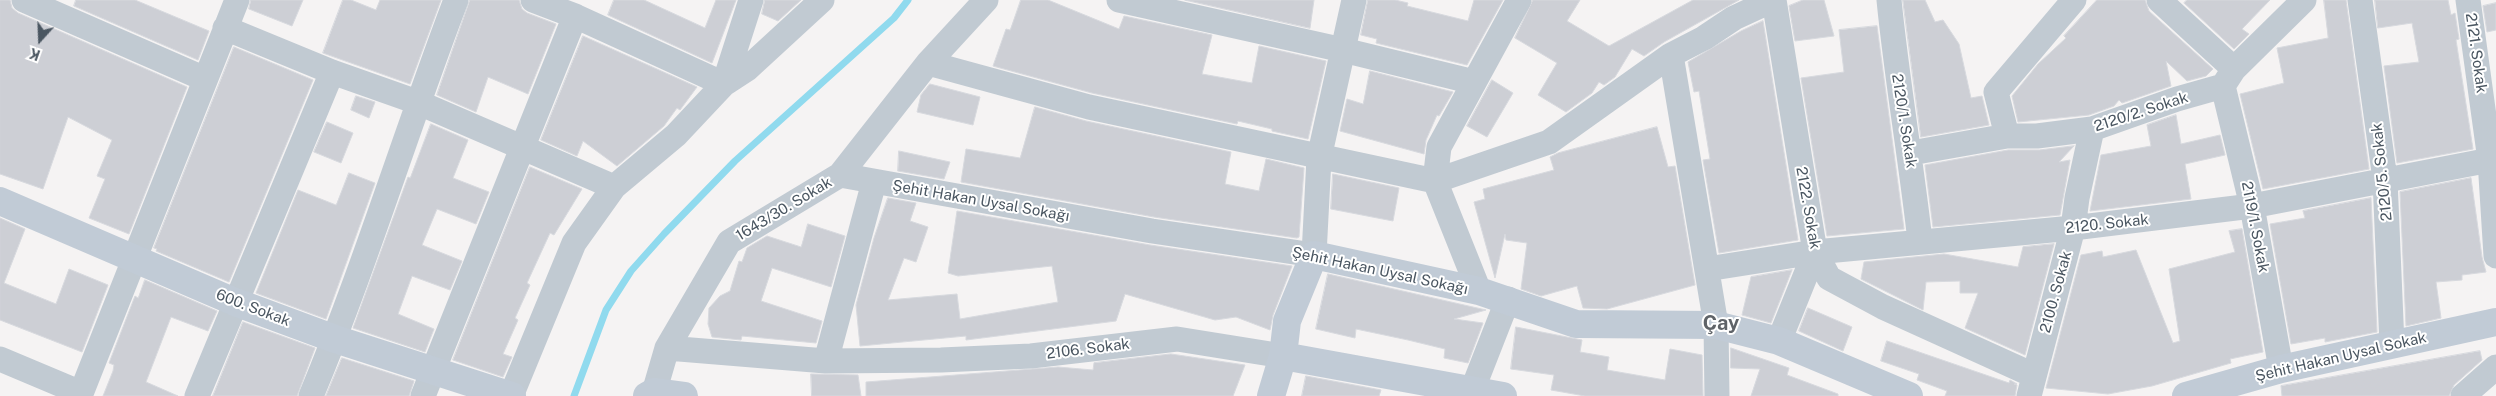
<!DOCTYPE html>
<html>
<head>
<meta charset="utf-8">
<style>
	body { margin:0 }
	#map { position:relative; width:2496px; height:396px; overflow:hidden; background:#f5f3f3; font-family:"Public Sans",sans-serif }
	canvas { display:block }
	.north { position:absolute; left:15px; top:15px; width:50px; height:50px; -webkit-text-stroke:4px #fff; paint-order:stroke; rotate:200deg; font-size:14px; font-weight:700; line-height:20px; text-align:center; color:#4a5661 }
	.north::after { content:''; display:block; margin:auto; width:18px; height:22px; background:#4a5661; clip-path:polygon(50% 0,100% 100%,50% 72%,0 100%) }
</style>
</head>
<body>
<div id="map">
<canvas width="2496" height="396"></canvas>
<div class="north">K</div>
</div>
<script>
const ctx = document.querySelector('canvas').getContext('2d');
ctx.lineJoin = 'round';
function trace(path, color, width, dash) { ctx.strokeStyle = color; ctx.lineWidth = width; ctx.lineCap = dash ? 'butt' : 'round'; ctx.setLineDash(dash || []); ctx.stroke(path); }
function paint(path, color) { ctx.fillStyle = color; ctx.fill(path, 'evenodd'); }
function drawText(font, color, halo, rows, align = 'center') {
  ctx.font = font + ' "Public Sans",sans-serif'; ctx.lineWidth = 4; ctx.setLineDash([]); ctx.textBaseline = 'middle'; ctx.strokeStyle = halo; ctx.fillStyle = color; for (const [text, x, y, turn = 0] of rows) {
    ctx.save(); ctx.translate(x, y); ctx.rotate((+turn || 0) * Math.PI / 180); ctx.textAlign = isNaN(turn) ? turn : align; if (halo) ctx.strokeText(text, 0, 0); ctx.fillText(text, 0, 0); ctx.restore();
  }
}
trace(new Path2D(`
	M574 396 606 310 631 271 664 234 735 161 894 18 908 0`), '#90daee', 7);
const building = new Path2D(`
	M0 0H10L12 8 18 13 187 87 129 234 89 218 105 179 97 176 112 140 68 117 43 189 0 174Z
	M76 0H135L209 31 198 60 74 6Z
	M251 0H303L292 26 249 9Z
	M343 0H351L376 10 380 0H441L410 84 323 53Z
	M470 0H519L522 9 527 13 556 24 528 94 488 77 476 112 437 95Z
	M614 0H644L705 28 716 0H736L712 63 608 15Z
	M765 0H801L778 21 762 14Z
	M1021 0H1048L1119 29 1124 16 1212 35 1202 74 1252 83 1259 46 1326 61 1308 139 1272 131V129L1238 121 1237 124 1092 93 993 66 1006 29 1010 30Z
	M1185 0H1314L1310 28Z
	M1368 0H1395L1408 3 1407 6 1468 21 1474 0H1503L1467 65 1376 43 1377 39 1361 35Z
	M1533 0H1580L1567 21 1609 46 1693 0H1739L1664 42 1644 56 1632 49 1615 77 1604 85 1599 82 1592 93 1566 112 1538 95 1557 63 1515 38Z
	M1803 0H1824L1834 36 1795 41 1789 6Z
	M1903 0H1925L1935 22 1943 20 1959 44 1971 98 1982 96 1989 125 1921 137Z
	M2097 0H2145L2149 11 2213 69 2206 76 2187 81 2166 61 2171 86 2122 103 2119 100 2114 106 2089 115 2018 122 2012 96 2038 64 2066 38 2064 36Z
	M2187 0H2270L2242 29 2249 34 2234 49 2184 3Z
	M2324 0H2346L2369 169 2263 189 2240 94 2284 83 2277 48 2328 38Z
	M2375 0H2448L2451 15 2455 13 2459 39 2456 40 2473 149 2397 163 2384 66 2419 62 2412 23 2378 28Z
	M2496 3V30L2487 32 2483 6Z
	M1763 21 1798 240 1719 253 1703 160 1710 159 1699 91 1694 92 1688 62 1741 31Z
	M1877 26 1904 229 1827 236 1801 78 1844 72 1839 30Z
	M583 36 697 87 680 110 677 108 664 126 617 166 583 141 577 156 541 140Z
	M234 47 313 80 229 282 156 251 157 249 154 248Z
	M1370 71 1453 92 1439 116 1437 115 1426 140 1424 154 1340 131 1347 99 1363 104Z
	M1492 80 1513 93 1487 137 1467 126Z
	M930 84 980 97 973 125 917 112 921 95Z
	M356 96 375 102 369 118 351 110Z
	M1035 107 1086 121 1231 152 1225 184 1259 191 1266 159 1304 168 1299 237 1297 238 1154 217 961 182 966 149 1020 158Z
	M2176 115 2181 144 2220 135 2225 155 2185 164 2191 199 2090 211 2101 155 2151 146 2147 125Z
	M327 122 353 133 341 163 314 152Z
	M431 124 468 140 453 178 489 192 476 224 437 209 422 245 462 261 450 290 412 276 398 314 434 329 425 352 353 328 408 177 410 178Z
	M1657 127 1668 167 1675 166 1695 285 1607 309 1583 308 1577 286 1541 296 1521 289 1527 243 1506 240 1505 234 1495 278 1474 202 1485 199 1483 189 1554 170 1550 157 1558 153Z
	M2074 146 2059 162 2070 160 2060 215 1933 227 1925 165 2008 150H2039Z
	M899 151 950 162 944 179 898 171Z
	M530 167 582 189 554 235 550 233 527 283 530 285 515 318 518 320 503 354 512 357 503 377 453 360Z
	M349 173 375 183 326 319 256 293 298 190 336 205Z
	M1333 174 1399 188 1393 221 1331 209Z
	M2471 178 2482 257 2486 272 2462 275V280L2436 282 2441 318 2406 326 2400 192Z
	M888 198 916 203 910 221 928 227 916 262 904 258 888 300 957 294 960 319 1058 302 1052 266 958 276 948 273 957 211 1150 245 1292 266 1273 315 1270 330 1236 317 1215 320 1125 294 1116 321 966 340V336L860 346 856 305 874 238Z
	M2371 198 2377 332 2325 342V338L2291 344 2270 224 2305 218 2303 211Z
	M0 218 25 229 4 283 56 304 69 269 108 285 82 352 0 320Z
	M808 224 845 236 831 287 772 268 761 301 822 321 816 343 742 336 741 340 712 337 708 324 709 308 720 296 730 291 739 261 742 262 747 248 767 236 801 247Z
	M2242 229 2263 352 2230 359 2231 363 2152 386 2108 394 2046 388 2081 255 2102 251 2103 257 2136 250 2173 343 2180 341 2169 269 2235 252 2229 231Z
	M2054 244 2025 355 1965 328 1978 293H1960V281L1926 282 1923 310 1861 279 1864 262 1944 254 2018 267 2023 247Z
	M1792 270 1771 323 1742 315 1751 277Z
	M1328 274 1486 310 1454 319 1483 323 1468 363 1444 358 1445 349 1408 340 1356 329 1355 338 1316 329Z
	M145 280 217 311 208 331 171 317 146 382 178 396H103L113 371 114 365 109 363 135 296 138 298Z
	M1808 308 1852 327 1843 351 1799 331Z
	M243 322 315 348 297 396H213Z
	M1516 327 1582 340 1580 352 1609 357 1607 370 1665 380 1670 349 1702 355 1703 396H1585L1551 390 1554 375 1511 369Z
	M1887 341 2009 383 2010 380 2017 384H2014L2017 385 2015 396H1945L1947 391 1917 380 1919 374 1881 361Z
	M1731 348 1789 368 1787 375 1838 394V396H1751L1760 369 1731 368Z
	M2480 351 2482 360 2454 385 2449 396H2282L2281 386Z
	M1171 354 1245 365 1233 396H866V382L1058 367 1093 370 1094 363Z
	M342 358 414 381 409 396H326Z
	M811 374 858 375 861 396H812Z
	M1306 376 1381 390 1379 396H1302Z`);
paint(building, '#cdcfd5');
trace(building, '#d7d9de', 1);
trace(new Path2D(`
	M24 0 205 79
	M533 0 575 16
	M1119 0 1343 50 1474 82
	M1774 0 1815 252 1829 278 1883 307 2033 375
	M1889 0C1897 81 1911 160 1920 241
	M2159 0 2234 69
	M2360 0 2385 179 2392 345
	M2468 0 2490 160 2496 256
	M225 28 332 72 417 102 614 187
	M1671 55 1716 325 1717 396
	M928 63 1089 107 1435 181 1439 147 1519 0
	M2223 86 2252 206 2281 369
	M2007 136 1996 92 2074 0
	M1911 153 2007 136H2037L2092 129 2177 99 2223 86 2234 69 2304 0
	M840 175 1152 231 1314 255 1319 158 1354 0
	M1707 269 1815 252
	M1479 291 1435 181 1549 142 1671 55 1704 38 1734 18 1773 0
	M1779 341 1815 252 2073 228 2252 206 2490 160
	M667 348 826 361 941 360 1031 356 1177 339 1283 356
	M0 359 81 393
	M826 361 874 182
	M80 396 237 0
	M197 396 332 72
	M311 396C365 267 406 131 456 0
	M423 396 575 16 724 84 751 0
	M511 396 574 243 614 187 676 135 724 84 747 69 822 0
	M653 396 667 348 729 242 840 175 928 63 986 0
	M1470 396 1508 299
	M2029 396 2073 228 2077 198 2092 129
	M2463 396 2496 367`), '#c1cad2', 25);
trace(new Path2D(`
	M0 201 235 302 335 339 512 396
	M1283 356 1503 396
	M647 396 654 392 684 396
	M1271 396 1283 356 1287 321 1314 255 1479 291 1576 324 1716 325 1779 341 1909 396
	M2186 396 2281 369 2496 322`), '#c1cbd6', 28);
drawText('15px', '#4a5661', '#fff', [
	["2121. Sokak",2476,53,82],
	["2120/2. Sokak",2141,112,-18],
	["2120/1. Sokak",1904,121,81],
	["2120/5. Sokak",2382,172,-96],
	["Şehit Hakan Uysal Sokağı",981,201,10],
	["2122. Sokak",1808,208,80],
	["1643/30. Sokak",784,209,-31],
	["2120. Sokak",2107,224,-6],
	["2119/1. Sokak",2255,227,79],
	["Şehit Hakan Uysal Sokağı",1380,271,12],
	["2100. Sokak",2056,292,-75],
	["600. Sokak",253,308,21],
	["2106. Sokak",1088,349,-7],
	["Şehit Hakan Uysal Sokak",2341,357,-13]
]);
drawText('bold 20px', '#5f6368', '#fff', [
	["Çay",1721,324]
]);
</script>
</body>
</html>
